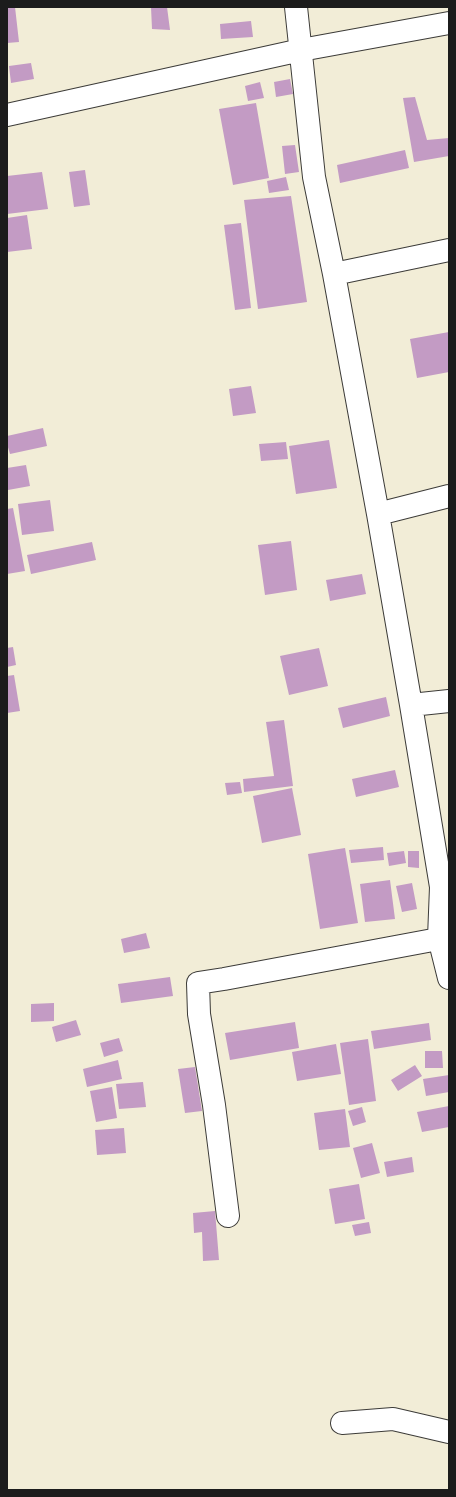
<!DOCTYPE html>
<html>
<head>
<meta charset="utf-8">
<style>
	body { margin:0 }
	#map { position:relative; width:456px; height:1497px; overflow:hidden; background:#f2edd7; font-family:Mynerve,sans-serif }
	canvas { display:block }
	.frame { position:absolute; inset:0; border:8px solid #1c1c1c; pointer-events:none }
</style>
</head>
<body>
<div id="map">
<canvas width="456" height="1497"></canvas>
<div class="frame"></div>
</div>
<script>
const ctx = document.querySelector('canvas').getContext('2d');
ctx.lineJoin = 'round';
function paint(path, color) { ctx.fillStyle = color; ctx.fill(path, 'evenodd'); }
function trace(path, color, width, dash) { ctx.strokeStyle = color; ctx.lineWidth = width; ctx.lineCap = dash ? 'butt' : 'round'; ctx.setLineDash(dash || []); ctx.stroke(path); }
paint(new Path2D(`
	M15 7 19 42 7 43V8Z
	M151 7H167L170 30 152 29Z
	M251 21 253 37 221 39 220 24Z
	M31 63 34 79 11 83 9 66Z
	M290 79 293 94 276 97 274 82Z
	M260 82 264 98 248 101 245 86Z
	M415 97 427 140 449 138V156L414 162 403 98Z
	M256 103 269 178 233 185 219 109Z
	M295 145 299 172 285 174 282 146Z
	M405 150 409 168 340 183 337 165Z
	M85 170 90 205 74 207 69 172Z
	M42 172 48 209 7 214V176Z
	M286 177 289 190 269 193 267 181Z
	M291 196 307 302 258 309 244 200Z
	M27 215 32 249 7 252V218Z
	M241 223 251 308 235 310 224 225Z
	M449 332V372L417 378 410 339Z
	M251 386 256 413 233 416 229 389Z
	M43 428 47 446 10 454 7 444V436Z
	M329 440 337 488 296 494 289 446Z
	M286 442 288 459 261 461 259 444Z
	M26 465 30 486 8 490 7 468Z
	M50 500 54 531 22 535 18 504Z
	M13 508 25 571 7 574V509Z
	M291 541 297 590 265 595 258 545Z
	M92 542 96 560 31 574 27 555Z
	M362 574 366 594 330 601 326 580Z
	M13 647 16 665 7 667V648Z
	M319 648 328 686 289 695 280 656Z
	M14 675 20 711 7 713V676Z
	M386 697 390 716 343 728 338 708Z
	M284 720 293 786 244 792 243 779 274 776 266 722Z
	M395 770 399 787 356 797 352 779Z
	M240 782 242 793 227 795 225 783Z
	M292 788 301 835 262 843 253 796Z
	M383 847 384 860 351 863 349 850Z
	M345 848 358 923 320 929 308 854Z
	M404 851 406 863 389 866 387 853Z
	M408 851H419V868L408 867Z
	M390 880 395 919 365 922 360 884Z
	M412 883 417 909 402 912 396 886Z
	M146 933 150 948 124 953 121 939Z
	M170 977 173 996 121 1003 118 984Z
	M54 1003V1021L31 1022V1004Z
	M76 1020 81 1035 56 1042 52 1027Z
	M295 1022 299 1048 230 1060 225 1033Z
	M429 1023 431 1040 374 1049 371 1031Z
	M119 1038 123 1051 104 1057 100 1043Z
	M368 1039 376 1101 349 1105 340 1043Z
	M336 1044 341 1074 297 1081 292 1052Z
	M425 1051H442L443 1068H425Z
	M118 1060 122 1079 87 1087 83 1069Z
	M415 1065 422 1076 398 1091 391 1080Z
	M195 1067 202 1111 185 1113 178 1069Z
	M449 1075V1092L426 1096 423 1079Z
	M143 1082 146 1107 119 1109 116 1084Z
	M112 1087 117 1118 96 1122 90 1091Z
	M449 1106V1127L422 1132 417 1112Z
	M362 1107 366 1122 353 1126 348 1111Z
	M345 1109 350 1147 319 1150 314 1113Z
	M124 1128 126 1153 97 1155 95 1130Z
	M372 1143 380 1173 361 1178 353 1148Z
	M412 1157 414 1172 387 1177 384 1162Z
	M359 1184 365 1219 335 1224 329 1189Z
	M215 1211 219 1260 203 1261 202 1232 194 1233 193 1213Z
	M369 1222 371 1233 355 1236 352 1225Z`), '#c39bc4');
const minor = new Path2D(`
	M296 7 314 177 334 274 449 250
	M7 115 301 50 449 23
	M334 274 378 514
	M449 496 378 514 411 705 441 887 439 938 449 978
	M411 705 449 701
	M228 1216 214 1105 199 1014 198 983 224 979 449 937
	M342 1423 393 1419 449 1432`);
trace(minor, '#3c3b38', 24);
trace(minor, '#fff', 22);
</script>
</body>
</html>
